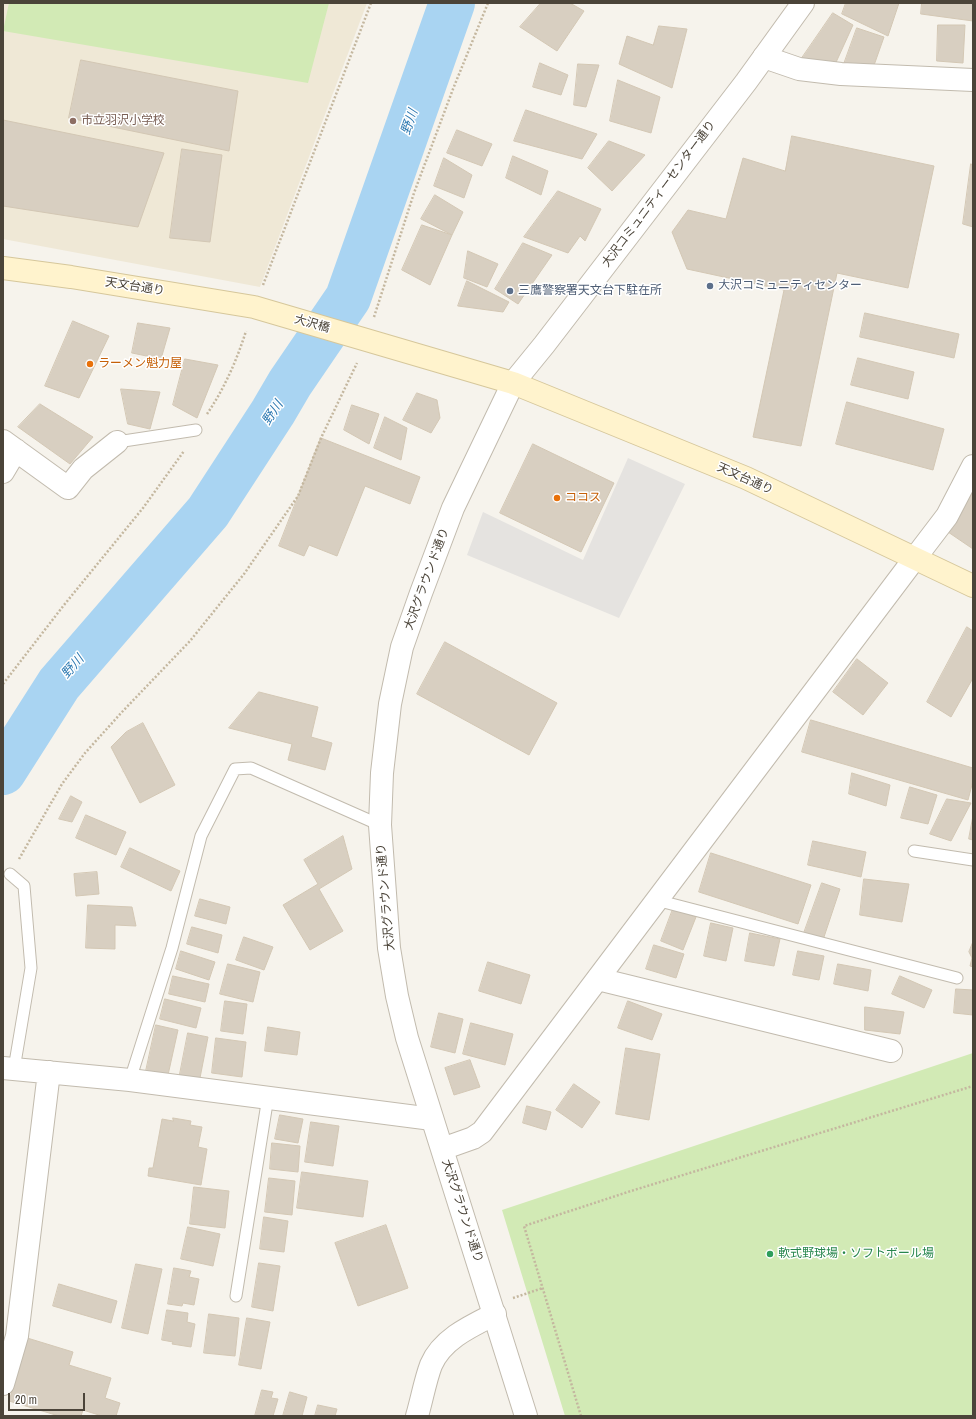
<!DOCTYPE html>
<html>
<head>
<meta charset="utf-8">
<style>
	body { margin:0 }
	#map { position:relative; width:976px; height:1419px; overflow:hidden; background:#f6f3ec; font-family:"Archivo Narrow",sans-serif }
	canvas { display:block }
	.frame { position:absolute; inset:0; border:4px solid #4b4439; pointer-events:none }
	.scale { position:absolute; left:8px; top:1393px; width:77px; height:18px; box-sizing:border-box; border:2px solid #4b4439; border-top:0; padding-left:5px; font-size:12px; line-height:14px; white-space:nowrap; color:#4b4439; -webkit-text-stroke:3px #fff; paint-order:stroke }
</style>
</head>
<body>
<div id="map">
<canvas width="976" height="1419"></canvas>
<div class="frame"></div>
<div class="scale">20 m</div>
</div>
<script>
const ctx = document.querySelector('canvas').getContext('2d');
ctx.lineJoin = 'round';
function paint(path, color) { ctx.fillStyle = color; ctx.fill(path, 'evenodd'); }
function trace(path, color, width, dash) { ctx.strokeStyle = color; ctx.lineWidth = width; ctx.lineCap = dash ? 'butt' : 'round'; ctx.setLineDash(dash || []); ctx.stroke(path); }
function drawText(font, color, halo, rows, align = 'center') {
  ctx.font = font + ' "Archivo Narrow","Noto Sans JP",sans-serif'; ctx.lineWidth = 3; ctx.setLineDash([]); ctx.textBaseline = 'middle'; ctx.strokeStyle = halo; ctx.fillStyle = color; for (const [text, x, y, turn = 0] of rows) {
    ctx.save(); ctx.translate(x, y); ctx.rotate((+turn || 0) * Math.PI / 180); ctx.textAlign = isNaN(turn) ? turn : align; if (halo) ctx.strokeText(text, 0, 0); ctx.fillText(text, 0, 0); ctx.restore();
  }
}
paint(new Path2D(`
	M3 3H367L260 287 3 239Z`), '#efe8d6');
paint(new Path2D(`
	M9 3H329L308 83 3 31Z
	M973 1053V1416H565L502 1210Z`), '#d2eab5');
paint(new Path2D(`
	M628 458 685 484 619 618 467 555 483 512 583 560Z`), '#e5e3e0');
trace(new Path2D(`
	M3 772 59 684 208 512 273 412 290 383 348 298 452 3`), '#a9d4f2', 46);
const building = new Path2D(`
	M541 3H570L584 11 557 51 520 27Z
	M846 3H899L888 36 842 14Z
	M922 3H973V21L921 14Z
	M833 13 853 25 833 69 812 65 802 58Z
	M938 25H965L963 63 937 61Z
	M659 26 687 29 672 88 619 64 627 36 653 45Z
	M857 28 884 37 872 71 844 64Z
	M81 60 238 91 229 151 69 118Z
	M540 63 568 75 561 95 533 87Z
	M578 64 599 65 586 107 574 105Z
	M618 80 660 97 651 133 610 121Z
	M526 110 597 134 582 159 514 141Z
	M3 120 164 153 138 227 3 206Z
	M457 130 492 144 482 166 447 153Z
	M792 136 934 166 908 288 837 273 801 446 753 437 784 290 687 269 672 232 688 210 726 219 743 158 785 171Z
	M609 141 645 155 612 191 588 168Z
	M182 149 222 155 210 242 170 238Z
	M513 156 548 171 541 195 506 178Z
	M444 158 472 175 464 198 434 186Z
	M971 164 973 165V227L963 224Z
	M558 191 601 209 585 241 580 236 568 253 524 237Z
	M435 195 463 212 452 235 421 219Z
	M422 225 452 235 430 285 402 270Z
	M523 243 552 255 518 304 495 289Z
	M468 251 498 264 487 287 464 278Z
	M467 281 509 302 503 312 458 306Z
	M865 313 959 334 954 358 860 337Z
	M73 321 109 336 79 398 45 386Z
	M138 323 170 328 161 359 132 353Z
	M858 358 914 372 908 399 851 385Z
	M185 359 218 365 197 418 173 405Z
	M121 389 160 392 150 429 128 424Z
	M417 393 437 400 440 418 431 433 403 420Z
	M847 402 944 429 933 470 836 444Z
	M40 404 93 437 70 464 18 427Z
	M352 405 379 414 369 444 344 430Z
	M385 417 407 428 401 460 374 448Z
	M321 438 420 477 410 504 365 486 337 556 309 545 304 556 279 546Z
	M533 444 614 483 581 552 500 513Z
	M973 482V549L948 532Z
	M967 627 973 631V678L951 717 927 702Z
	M445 642 557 703 529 755 417 694Z
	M857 659 888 683 863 715 833 692Z
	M259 692 318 707 311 737 332 743 325 770 288 760 292 744 229 728Z
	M811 720 973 768V781L968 800 802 752Z
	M143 723 175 785 140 803 111 747 126 732Z
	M852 773 890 785 886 806 849 794Z
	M910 787 937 795 928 824 901 818Z
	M71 796 82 802 72 822 59 819Z
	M947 799 971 803 951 841 930 834Z
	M86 815 126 832 116 855 76 838Z
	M973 816V840L969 839Z
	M343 836 352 869 319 889 343 931 310 950 283 905 318 884 304 860Z
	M813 841 866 852 861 877 808 865Z
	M130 848 180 871 171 891 121 867Z
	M711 853 811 885 798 924 699 892Z
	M97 872 99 894 76 896 74 874Z
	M864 879 909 884 902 922 860 915Z
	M822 883 840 889 823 940 804 933Z
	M200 899 230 907 226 924 195 916Z
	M88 905 132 907 136 926 115 925V949L86 948Z
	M673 909 696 917 683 950 661 941Z
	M711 923 733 928 726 961 704 956Z
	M192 927 222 935 218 953 187 944Z
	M750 933 780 939 774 966 745 961Z
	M244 937 273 947 264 970 236 960Z
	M973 942V967L970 966 972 958 969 952Z
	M654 945 684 954 676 978 646 969Z
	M181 951 215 962 209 980 176 969Z
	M798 951 824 956 819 980 793 975Z
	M488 962 530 975 521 1004 479 991Z
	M228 964 260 972 253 1002 220 994Z
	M838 964 871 970 868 991 834 984Z
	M173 976 209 984 205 1002 169 994Z
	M900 976 932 990 924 1008 892 994Z
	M956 989 973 990V1015L954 1013Z
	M165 999 201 1008 196 1028 160 1019Z
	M225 1001 247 1004 243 1034 221 1031Z
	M628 1001 662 1014 652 1040 618 1028Z
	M865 1007 904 1012 900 1034 865 1030Z
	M439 1013 463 1019 455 1053 431 1047Z
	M471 1023 513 1034 505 1065 463 1054Z
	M156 1025 178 1030 168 1075 146 1071Z
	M268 1027 300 1032 297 1055 265 1051Z
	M188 1033 208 1037 199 1083 179 1079Z
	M216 1038 246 1042 242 1077 212 1073Z
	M626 1048 660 1054 649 1120 616 1114Z
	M470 1060 480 1087 454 1095 445 1068Z
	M574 1084 600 1102 582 1128 556 1110Z
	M527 1106 551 1112 546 1130 523 1123Z
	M280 1115 303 1119 298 1143 275 1139Z
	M173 1118 191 1121 190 1125 202 1127 198 1147 207 1149 201 1185 148 1176 149 1168H153L162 1119 173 1121Z
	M311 1122 339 1126 333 1166 305 1162Z
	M272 1143 300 1146 298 1172 270 1169Z
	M302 1172 368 1181 363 1217 297 1208Z
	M269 1178 295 1181 292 1215 265 1212Z
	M194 1187 229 1191 225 1228 190 1224Z
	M264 1217 288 1221 284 1252 260 1249Z
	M386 1225 408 1288 358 1306 335 1243Z
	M188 1227 220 1234 213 1266 181 1259Z
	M259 1263 280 1266 273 1311 252 1307Z
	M136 1264 162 1269 148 1334 122 1328Z
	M174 1268 191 1271 189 1277 199 1279 194 1305 183 1303 182 1306 168 1304Z
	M59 1284 117 1301 111 1323 53 1306Z
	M167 1310 188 1313 187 1322 195 1324 191 1347 172 1344 173 1342 162 1340Z
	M209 1314 239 1318 235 1356 204 1353Z
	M247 1318 270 1322 261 1369 239 1365Z
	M24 1337 73 1352 69 1365 111 1378 105 1398 120 1403 116 1416H102L83 1410 81 1416H59L9 1401 18 1372 14 1370Z
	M262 1390 273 1392 271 1398 278 1399 273 1416H255Z
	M290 1392 307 1397 302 1416H283Z
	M318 1405 337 1409 335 1416H315Z`);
paint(building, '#d8cfc1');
trace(building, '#d3c7b4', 1);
const service = new Path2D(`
	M117 442 196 430
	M914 851 973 860
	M10 874 24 886 31 968 14 1069
	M656 900 957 978
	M130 1080 172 948 201 836 235 769 251 768 380 825
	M236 1296 268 1097`);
const minor = new Path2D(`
	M764 57 799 69 841 74 973 80
	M3 441 68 488 83 469 117 442
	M3 472 16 450
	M915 558 947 516 973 466
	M598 979 891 1051
	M3 1068 130 1080 432 1119
	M3 1384 17 1336 49 1072
	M417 1416C422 1399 425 1381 431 1365 442 1339 471 1326 495 1314`);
const tertiary = new Path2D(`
	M442 1149 473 1138 482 1132 915 558
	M526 1416 407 1038 397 996 389 948 380 825 382 773 390 704 402 647 421 593 453 508 513 383 544 345 746 82 803 3`);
const secondary = new Path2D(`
	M3 268 71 277 254 307 513 383 746 478 973 586`);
trace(service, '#c2bbae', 13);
trace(minor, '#c2bbae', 24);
trace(tertiary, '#c2bbae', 24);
trace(secondary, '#d6c79b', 24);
trace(new Path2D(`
	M263 285 371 3
	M374 317 414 193 453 89 488 3
	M207 414C224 389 237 360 246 331
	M3 684 64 605 143 508 184 451
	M19 859 62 784 85 753 122 712 190 641 244 574 298 496 321 438 357 363
	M513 1298 543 1288
	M581 1416 524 1226 631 1191 973 1086`), '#c4b79f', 2.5, [2, 2]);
trace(service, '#fff', 11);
trace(minor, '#fff', 22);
trace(tertiary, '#fff', 22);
trace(secondary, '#fff3cd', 22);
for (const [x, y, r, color] of [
	[73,121,4,"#8d6e63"],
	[710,286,4,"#5c6f8a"],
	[510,291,4,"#5c6f8a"],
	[90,364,4,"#e8710a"],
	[557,498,4,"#e8710a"],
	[770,1254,4,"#2e9e5b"]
]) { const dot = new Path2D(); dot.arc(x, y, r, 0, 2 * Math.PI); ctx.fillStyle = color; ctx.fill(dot); trace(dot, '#fff', 1.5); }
drawText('12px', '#785e54', '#fff', [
	["市立羽沢小学校",81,121]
], 'left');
drawText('12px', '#4b4439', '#fff', [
	["大沢コミュニティーセンター通り",659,194,-53],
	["天文台通り",135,287,9],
	["大沢橋",312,324,16],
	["天文台通り",745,479,24],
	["大沢グラウンド通り",427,579,-70],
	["大沢グラウンド通り",386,897,-95],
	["大沢グラウンド通り",462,1211,72]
]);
drawText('12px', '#4e5e75', '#fff', [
	["大沢コミュニティセンター",718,286],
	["三鷹警察署天文台下駐在所",518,291]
], 'left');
drawText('12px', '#c56008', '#fff', [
	["ラーメン魁力屋",98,364],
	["ココス",565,498]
], 'left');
drawText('12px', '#27864d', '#fff', [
	["軟式野球場・ソフトボール場",778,1254]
], 'left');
drawText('italic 13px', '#2e7ab2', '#fff', [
	["野川",410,122,-71],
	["野川",273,413,-57],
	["野川",73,667,-49]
]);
</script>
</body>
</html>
